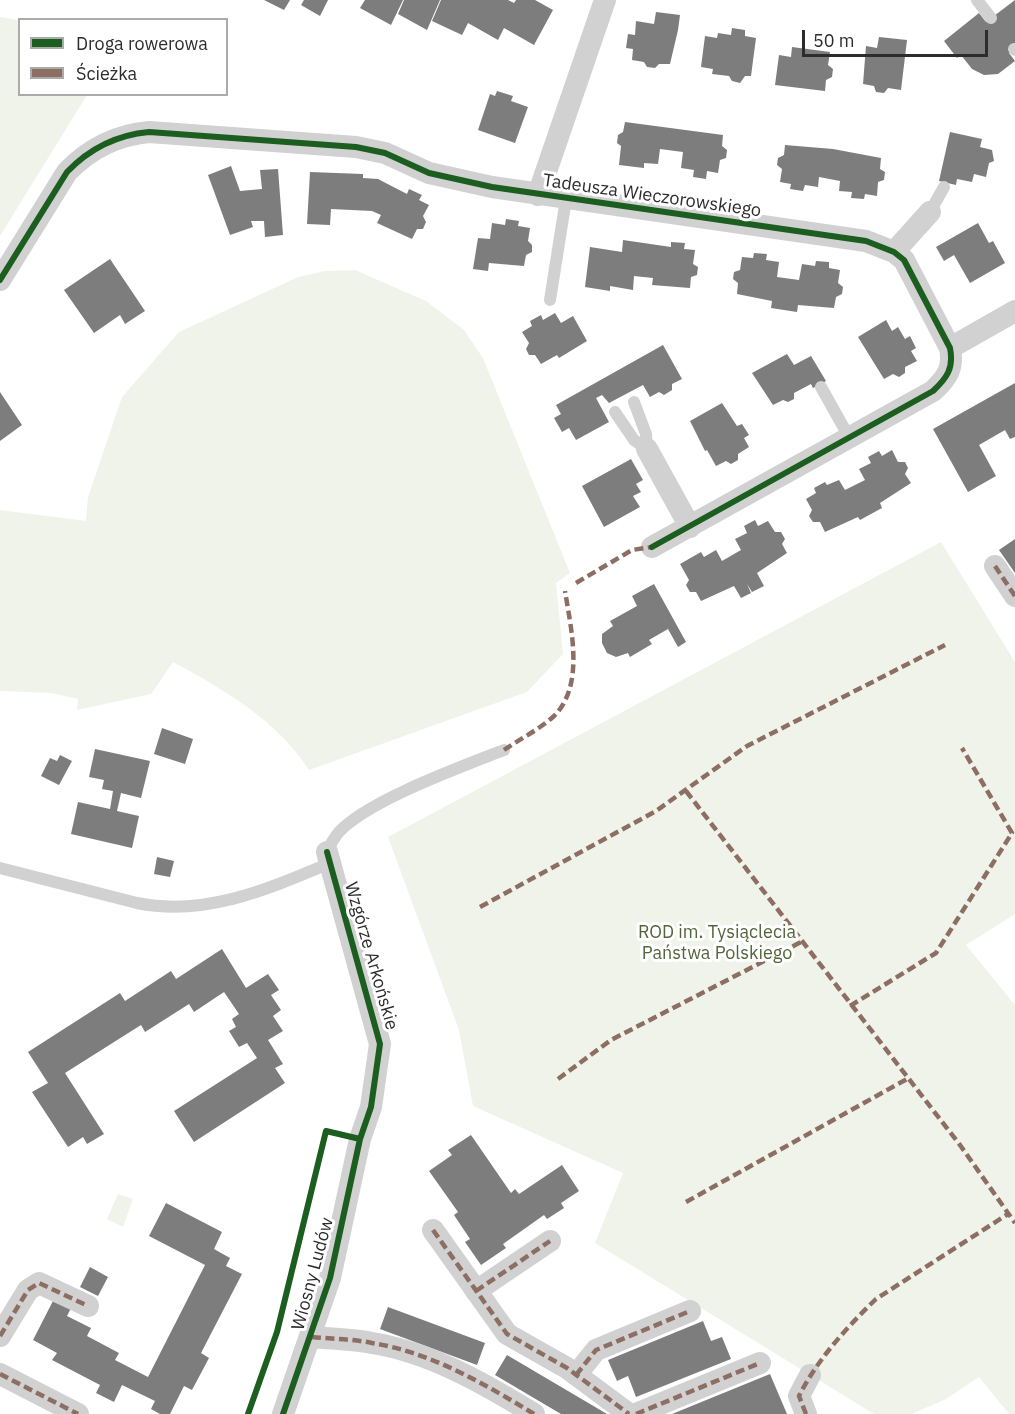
<!DOCTYPE html>
<html>
<head>
<meta charset="utf-8">
<style>
	body { margin:0 }
	#map { position:relative; width:1015px; height:1414px; overflow:hidden; background:#fff; font-family:"IBM Plex Sans",sans-serif }
	canvas { display:block }
	.legend { position:absolute; left:18px; top:18px; width:210px; height:78px; box-sizing:border-box; background:#fff; border:2px solid #ababab; margin:0; padding:8px 10px; list-style:none; font-size:18px; color:#2c2c2c }
	.legend li { display:flex; align-items:center; gap:12px; height:30px }
	.legend b { width:30px; border:2px solid #ababab }
	.scale { position:absolute; left:802px; top:30px; width:186px; height:27px; box-sizing:border-box; border:3px solid #2c2c2c; border-top:0; padding-left:8px; font-size:18px; line-height:21px; white-space:nowrap; color:#2c2c2c; -webkit-text-stroke:4px #fff; paint-order:stroke }
</style>
</head>
<body>
<div id="map">
<canvas width="1015" height="1414"></canvas>
<ul class="legend">
<li><b style="height:8px;background:#1b5e20"></b>Droga rowerowa</li>
<li><b style="height:8px;background:#8d6e63"></b>Ścieżka</li>
</ul>
<div class="scale">50 m</div>
</div>
<script>
const ctx = document.querySelector('canvas').getContext('2d');
ctx.lineJoin = 'round';
function paint(path, color) { ctx.fillStyle = color; ctx.fill(path, 'evenodd'); }
function trace(path, color, width, dash) { ctx.strokeStyle = color; ctx.lineWidth = width; ctx.lineCap = dash ? 'butt' : 'round'; ctx.setLineDash(dash || []); ctx.stroke(path); }
function drawText(font, color, halo, rows, align = 'center') {
  ctx.font = font + ' "IBM Plex Sans",sans-serif'; ctx.lineWidth = 6; ctx.setLineDash([]); ctx.textBaseline = 'middle'; ctx.strokeStyle = halo; ctx.fillStyle = color; for (const [text, x, y, turn = 0] of rows) {
    ctx.save(); ctx.translate(x, y); ctx.rotate((+turn || 0) * Math.PI / 180); ctx.textAlign = isNaN(turn) ? turn : align; if (halo) ctx.strokeText(text, 0, 0); ctx.fillText(text, 0, 0); ctx.restore();
  }
}
paint(new Path2D(`
	M0 17 19 20 20 94 87 95 0 236Z
	M355 270 426 301 464 330 483 358 570 573 556 583 563 654 527 692 309 770C279 722 222 688 173 662L151 694 77 710 78 699 51 693 0 691V510L86 521 88 497 122 397 179 332 298 277 325 271Z
	M941 542 1015 662V914L966 945 1015 1005V1414H1009L979 1377 946 1399 912 1414H874L595 1243 623 1173 473 1106 459 1030 388 837Z
	M118 1194 133 1199 123 1227 107 1219Z`), '#f0f3ea');
paint(new Path2D(`
	M264 0H290L284 10Z
	M304 0H328L320 16 301 5Z
	M365 0H403L391 25 360 8Z
	M404 0H440L427 30 398 14Z
	M441 0H508L514 3 516 0H535L553 10 534 45 504 28 498 40 468 23 462 35 432 21Z
	M1015 0V49L1009 53 1015 61 998 74 984 75 972 69 961 55 957 58 944 41 979 13 986 22Z
	M656 12 680 15 678 30 670 64H659L655 68 647 67 644 62 632 60 633 49 626 48 628 34 635 35 636 21 654 24Z
	M732 28 745 30V36L756 38 751 76H745L740 83 732 81 729 76 712 74 713 69 701 67 705 36 717 38 718 33 731 35Z
	M879 37 907 40 901 90 888 88 884 93 876 92 874 86 863 84 866 46 877 48Z
	M792 47 830 52 828 65 833 69 832 77 826 80 825 91 775 85 779 55 791 57Z
	M497 91 513 96 511 101 528 107 515 143 478 130 490 94 495 96Z
	M625 122 723 135 722 146 727 150 726 158 720 160 718 173 707 171 706 179 693 177 694 170 681 168 683 152 660 149 658 164 644 163V168L619 165 621 146 617 143 618 135 623 132Z
	M950 132 982 139 980 147 992 150 994 161 989 163 986 177 974 174 972 182 957 179 956 185 939 181Z
	M785 145 833 149 881 158 880 169 885 172 884 180 878 182 877 196 865 194 864 199 851 198 852 192 839 191 840 181 819 177 818 187 805 185 803 191 790 189 791 184 780 182 782 169 777 165 778 158 784 155Z
	M231 166 240 191 262 189 260 170 278 169 283 235 265 237 264 221H251L253 227 230 235 208 175Z
	M310 172 363 174V178L378 179 407 194 409 189 422 195 419 200 429 205 423 216 426 222 423 229H417L412 239 377 223 381 215 372 211 331 209 330 225 307 224Z
	M506 219 519 221 518 226 530 228 528 241 532 245V252L526 255 524 266 489 263 488 271 473 269 478 238 490 239 492 223 505 225Z
	M978 223 989 243 993 241 1005 263 970 283 954 255 944 261 936 247Z
	M623 240 671 247V242L685 243 684 249 695 250 693 264 698 267 697 275 691 277 690 288 652 285 653 278 634 276 633 290 610 286V291L585 287 590 247 622 252Z
	M754 253 767 254 766 260 779 262 777 277 799 280 802 264 815 266 816 261 829 262V268L840 270 838 283 843 287 842 294 836 297 834 308 798 305 797 312 771 308 772 301 737 294 738 283 733 279 734 272 740 270 742 257 753 258Z
	M110 259 145 311 125 324 120 315 94 333 64 290Z
	M555 313 561 323 573 316 587 341 559 358 557 355 541 364 535 355H529L526 349 529 343 522 332 532 326 530 321 541 315 543 320Z
	M886 320 892 331 898 327 905 339 910 336 916 348 911 351 917 361 905 367V373L899 377 893 374 884 379 858 337Z
	M663 345 682 379 672 384V390L664 395 659 392 650 397 643 385 609 403 602 395 596 398 609 422 576 440 569 428 562 432 554 418 561 414 556 405Z
	M787 354 794 365 811 356 826 381 813 388 811 384 794 393V399L788 402 783 400 773 405 752 373Z
	M1015 383V437L1010 439 1005 430 979 445 996 476 968 492 933 429Z
	M0 392 22 425 0 441Z
	M722 403 737 426 742 424 749 435 744 438 749 447 738 454V460L731 464 726 461 716 466 707 450 705 451 690 421Z
	M892 450 898 462H905L908 468 905 474 911 483 880 503 882 508 860 520 858 517 825 532 820 522H813L809 516 812 510 806 499 816 493 814 488 825 482 827 485 839 480 845 490 865 480 859 469 871 463 868 457 879 451 882 456Z
	M631 459 643 480 636 484 641 492 633 496 640 507 604 527 582 486Z
	M755 520 758 526 768 521 775 532H781L785 539 782 544 787 553 757 573 764 586 752 592 747 584 751 593 741 598 734 586 701 601 696 592H690L686 585 689 580 680 564 701 552 704 557 716 550 722 561 741 550 735 539 747 533 744 526Z
	M1015 539V573L999 550Z
	M654 584 686 642 678 647 668 629 649 640 652 644 630 657 628 653 616 657 607 653 602 643V634L613 626 610 621 637 606 632 596Z
	M162 728 193 739 185 764 154 754Z
	M95 749 150 761 141 798 121 793 117 811 139 816 132 848 71 834 78 802 110 809 113 791 102 789 104 780 89 777Z
	M60 755 72 761 59 785 41 776 50 758 57 761Z
	M157 857 174 861 170 877 154 874Z
	M222 949 246 988 268 974 279 990 271 995 281 1010 273 1016 283 1031 268 1040 283 1064 275 1068 285 1083 194 1142 174 1111 257 1058 247 1043 239 1047 229 1031 236 1027 232 1019 239 1014 224 992 194 1012 189 1004 145 1032 141 1025 65 1073 104 1134 87 1144 83 1137 68 1147 32 1092 48 1083 28 1052 120 993 125 1001 171 971 176 979Z
	M471 1135 511 1193 515 1189 519 1194 562 1165 579 1191 561 1203 564 1208 547 1219 544 1215 503 1244 506 1248 481 1265 465 1242 470 1239 454 1215 458 1212 429 1171 452 1155 448 1150Z
	M166 1203 222 1232 214 1249 230 1258 226 1266 242 1274 201 1353 209 1358 192 1390 184 1386 170 1414H160L151 1409 155 1401 122 1385 114 1402 96 1393 100 1385 52 1360 57 1353 33 1340 54 1299 71 1308 67 1316 91 1328 87 1336 119 1353 115 1360 148 1377 205 1265 149 1236Z
	M90 1267 108 1277 98 1296 80 1287Z
	M388 1307 485 1343 477 1365 380 1329Z
	M703 1321 711 1341 722 1337 731 1359 636 1397 628 1376 617 1381 608 1360Z
	M507 1355 607 1414H561L495 1375Z
	M770 1374 787 1414H672Z`), '#7d7d7d');
trace(new Path2D(`
	M977 0 991 18
	M1014 49 1015 50
	M930 212 944 187
	M550 300 566 199
	M821 387 849 437
	M634 402 646 434 647 449
	M615 412 634 440 647 449
	M327 852C330 845 334 838 339 832 369 800 461 767 504 750
	M0 868 137 903C205 917 268 889 330 863`), '#d1d1d1', 12);
trace(new Path2D(`
	M538 195 605 0
	M894 252 930 212
	M0 280 67 172C90 148 116 135 149 132L356 147 385 153 429 173 492 187 866 241 894 252 904 260 950 348C954 368 947 378 933 391L652 547
	M950 348 1015 311
	M647 449 690 527
	M995 566 1015 596
	M433 1230 507 1334 567 1368 629 1414
	M476 1291 550 1241
	M0 1336 28 1290 39 1283 88 1306
	M312 1337C332 1339 353 1339 372 1343 430 1352 485 1384 534 1414
	M0 1374 78 1414
	M576 1375 596 1350 690 1311
	M283 1414 330 1278 360 1139 371 1107 380 1044 327 852
	M636 1414 760 1363
	M806 1414 799 1396 810 1375`), '#d1d1d1', 22);
trace(new Path2D(`
	M995 566 1015 596
	M576 583 632 550 652 547
	M504 750C520 739 540 729 554 716 585 685 571 629 565 591
	M686 791 960 1145 1015 1223
	M480 907 656 811 747 746 945 645
	M850 1006 936 953 1012 833 962 748
	M558 1079 611 1040 801 942
	M686 1202 907 1079
	M433 1230 507 1334 567 1368 629 1414
	M476 1291 550 1241
	M0 1336 28 1290 39 1283 88 1306
	M312 1337C332 1339 353 1339 372 1343 430 1352 485 1384 534 1414
	M0 1374 78 1414
	M576 1375 596 1350 690 1311
	M636 1414 760 1363
	M806 1414 799 1396C817 1360 847 1327 876 1299L1008 1214`), '#8d6e63', 4.5, [9, 4.5]);
trace(new Path2D(`
	M0 280 67 172C90 148 116 135 149 132L356 147 385 153 429 173 492 187 866 241 894 252 904 260 950 348C954 368 947 378 933 391L652 547
	M248 1414 277 1332 326 1131 360 1139
	M283 1414 330 1278 360 1139 371 1107 380 1044 327 852`), '#1b5e20', 6);
drawText('18px', '#2c2c2c', '#fff', [
	["Tadeusza Wieczorowskiego",652,196,8],
	["Wzgórze Arkońskie",371,956,74],
	["Wiosny Ludów",313,1274,-75]
]);
drawText('18px', '#53653b', '#fff', [
	["ROD im. Tysiąclecia",717,933],
	["Państwa Polskiego",717,954]
]);
</script>
</body>
</html>
